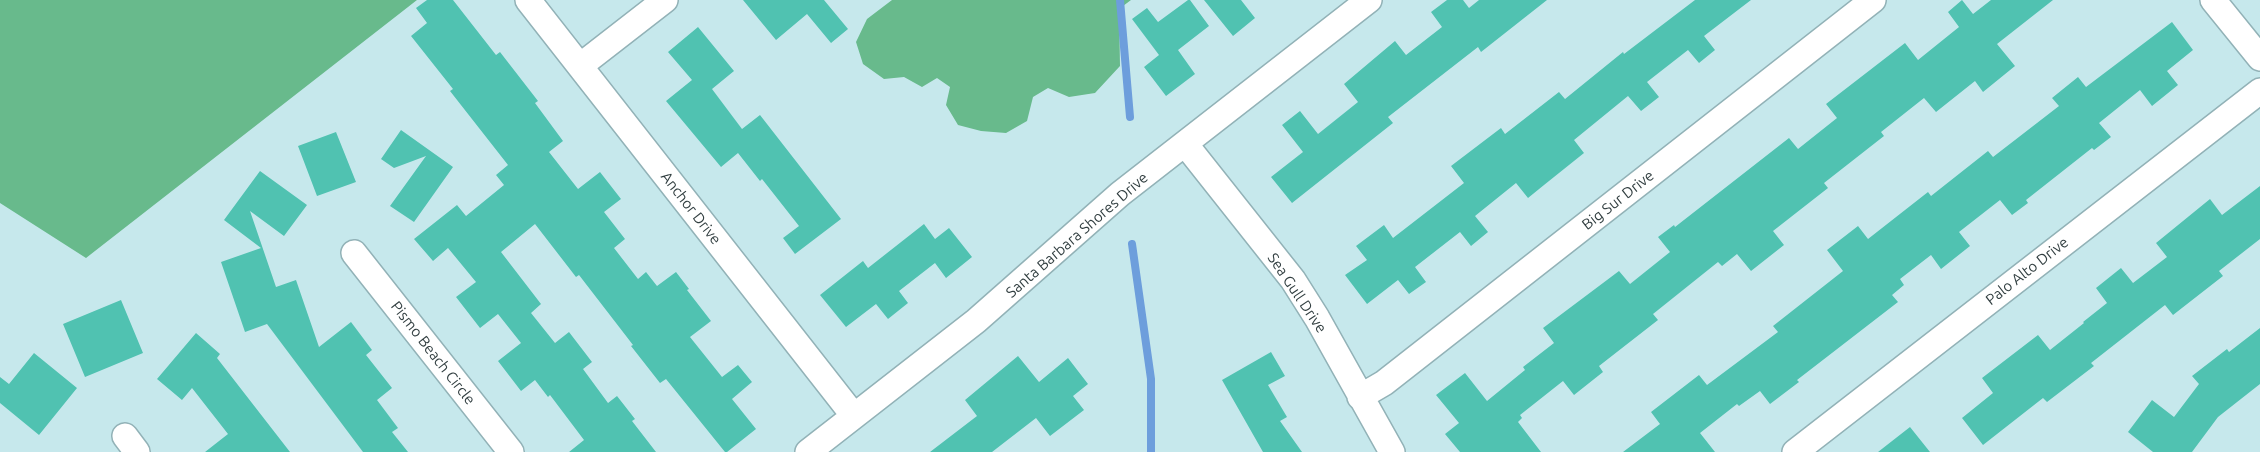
<!DOCTYPE html>
<html>
<head>
<meta charset="utf-8">
<style>
	body { margin:0 }
	canvas { display:block; background:#c6e8ec }
</style>
</head>
<body>
<canvas width="2260" height="452"></canvas>
<script>
const ctx = document.querySelector('canvas').getContext('2d');
ctx.lineJoin = 'round';
function paint(path, color) { ctx.fillStyle = color; ctx.fill(path, 'evenodd'); }
function trace(path, color, width, dash) { ctx.strokeStyle = color; ctx.lineWidth = width; ctx.lineCap = dash ? 'butt' : 'round'; ctx.setLineDash(dash || []); ctx.stroke(path); }
function drawText(font, color, halo, rows, align = 'center') {
  ctx.font = font + ' Ubuntu,sans-serif'; ctx.lineWidth = 5; ctx.setLineDash([]); ctx.textBaseline = 'middle'; ctx.strokeStyle = halo; ctx.fillStyle = color; for (const [text, x, y, turn = 0] of rows) {
    ctx.save(); ctx.translate(x, y); ctx.rotate((+turn || 0) * Math.PI / 180); ctx.textAlign = isNaN(turn) ? turn : align; if (halo) ctx.strokeText(text, 0, 0); ctx.fillText(text, 0, 0); ctx.restore();
  }
}
paint(new Path2D(`
	M0 0H417L86 258 0 203Z
	M892 0H1131L1119 9 1120 66 1095 93 1069 97 1048 88 1033 97 1027 121 1006 133 981 131 958 125 946 105 950 87 937 78 922 87 904 77 884 79 863 64 856 42 867 19Z`), '#68ba8c');
trace(new Path2D(`
	M1120 0 1130 117
	M1132 244 1151 379V452`), '#6d9edc', 8);
paint(new Path2D(`
	M427 0H453L496 55 500 52 538 101 535 103 563 141 549 152 578 189 600 172 621 199 604 212 625 239 614 248 638 279 646 272 657 286 676 272 689 289 687 290 711 321 690 337 722 377 738 365 752 382 732 399 756 429 727 452H725L666 379 660 383 631 346 633 345 579 275 576 277 535 224 501 252 541 304 531 313 555 343 569 332 592 362 583 369 608 403 617 396 635 419 632 421 656 452H569L584 440 550 395 548 397 535 380 521 391 498 361 521 343 498 314 480 328 456 297 476 282 448 248 433 261 414 239 457 205 466 216 504 185 496 175 508 165 450 91 453 89 411 36 427 23 416 8Z
	M743 0H824L848 29 831 43 807 14 776 40Z
	M1188 0H1190L1209 26 1178 50 1195 74 1166 96 1144 67 1159 55 1132 19 1147 8 1158 22Z
	M1204 0H1241L1255 18 1233 36Z
	M1447 0H1463L1469 8 1479 0H1547L1481 52 1478 47 1388 117 1393 123 1292 203 1271 177 1303 152 1282 125 1300 111 1318 134 1358 102 1344 84 1395 41 1406 55 1442 27 1431 12Z
	M1695 0H1751L1704 36 1715 50 1699 63 1688 50 1647 82 1659 97 1641 111 1628 96 1574 140 1584 153 1544 185 1528 198 1516 183 1475 216 1488 232 1471 246 1460 232 1415 267 1426 282 1409 294 1398 280 1367 304 1345 275 1367 260 1356 246 1384 225 1393 238 1464 183 1451 166 1501 128 1505 134 1559 92 1565 99 1623 52 1624 54Z
	M1962 0 1973 14 1991 0H2053L1997 44 2015 66 1983 92 1975 81 1936 112 1924 98 1881 132 1884 136 1824 183 1828 188 1773 231 1784 245 1751 271 1737 254 1722 266 1718 262 1653 314 1658 320 1599 366 1603 372 1574 395 1563 381 1520 415 1522 418 1518 422 1541 452H1460L1445 434 1459 423 1436 395 1465 373 1487 401 1525 370 1523 367 1554 343 1543 328 1619 271 1630 284 1670 252 1658 237 1674 225 1675 227 1789 138 1798 149 1837 118 1826 104 1905 43 1918 60 1959 27 1948 12Z
	M2172 22 2193 50 2167 71 2178 85 2152 106 2140 90 2099 123 2111 137 2094 150 2092 148 2026 200 2028 203 2012 215 2000 200 1959 232 1970 246 1941 269 1931 255 1900 279 1904 285 1892 295 1898 302 1797 380 1799 382 1770 404 1760 391 1739 406 1737 404 1700 433 1715 452H1623L1660 424 1651 412 1699 375 1707 385 1778 332 1773 326 1843 271 1827 250 1858 226 1868 239 1928 192 1931 196 1988 151 1993 157 2059 106 2052 98 2078 77 2086 87Z
	M698 27 734 71 712 89 742 129 760 115 841 219 795 254 783 238 799 226 762 179 760 181 738 153 721 167 666 101 692 80 668 52Z
	M401 130 453 167 414 222 390 206 426 156 394 168 381 159Z
	M336 132 356 182 317 196 298 146Z
	M260 171 307 205 284 236 250 211 276 287 296 280 319 347 351 322 372 350 366 355 392 388 377 400 398 428 392 432 408 452H363L267 324 245 332 221 262 261 248 224 220Z
	M2260 186V239L2219 271 2223 276 2173 315 2165 305 2091 363 2094 366 2047 402 2043 398 1983 445 1962 418 1993 393 1982 378 2038 335 2050 350 2084 323 2083 322 2107 303 2096 288 2121 268 2133 283 2167 257 2156 243 2210 199 2222 215Z
	M924 224 935 239 949 228 972 257 946 278 935 263 899 291 908 303 888 319 876 304 846 327 820 295 863 261 868 268Z
	M121 300 143 353 85 377 63 324Z
	M2260 328V384L2218 417 2192 452H2153L2128 432 2152 400 2174 417 2199 384 2192 376 2227 349 2229 352Z
	M196 333 220 354 217 358 290 452H205L228 434 192 388 182 400 157 379Z
	M1271 352 1285 376 1268 385 1287 417 1280 421 1302 452H1263L1222 380Z
	M34 353 77 388 39 435 0 403V377L9 384Z
	M1018 356 1039 382 1068 358 1088 384 1073 396 1084 410 1050 436 1036 418 992 452H930L977 416 965 400Z
	M1910 427 1930 452H1878Z`), '#50c2b1');
const minor = new Path2D(`
	M528 0 854 416
	M2213 0 2260 58
	M580 66 665 0
	M1186 145 1293 280 1317 318 1392 452
	M354 253 511 452
	M1360 397 1384 383 1873 0
	M125 436 137 452
	M808 452 976 321 1120 194 1369 0
	M1795 452 2260 91`);
trace(minor, '#92b2b7', 28);
trace(minor, '#fff', 25);
drawText('15px', '#323f41', '#fff', [
	["Big Sur Drive",1618,200,-38],
	["Anchor Drive",691,208,52],
	["Santa Barbara Shores Drive",1077,235,-41],
	["Palo Alto Drive",2027,271,-38],
	["Sea Gull Drive",1297,293,56],
	["Pismo Beach Circle",433,353,52]
]);
</script>
</body>
</html>
